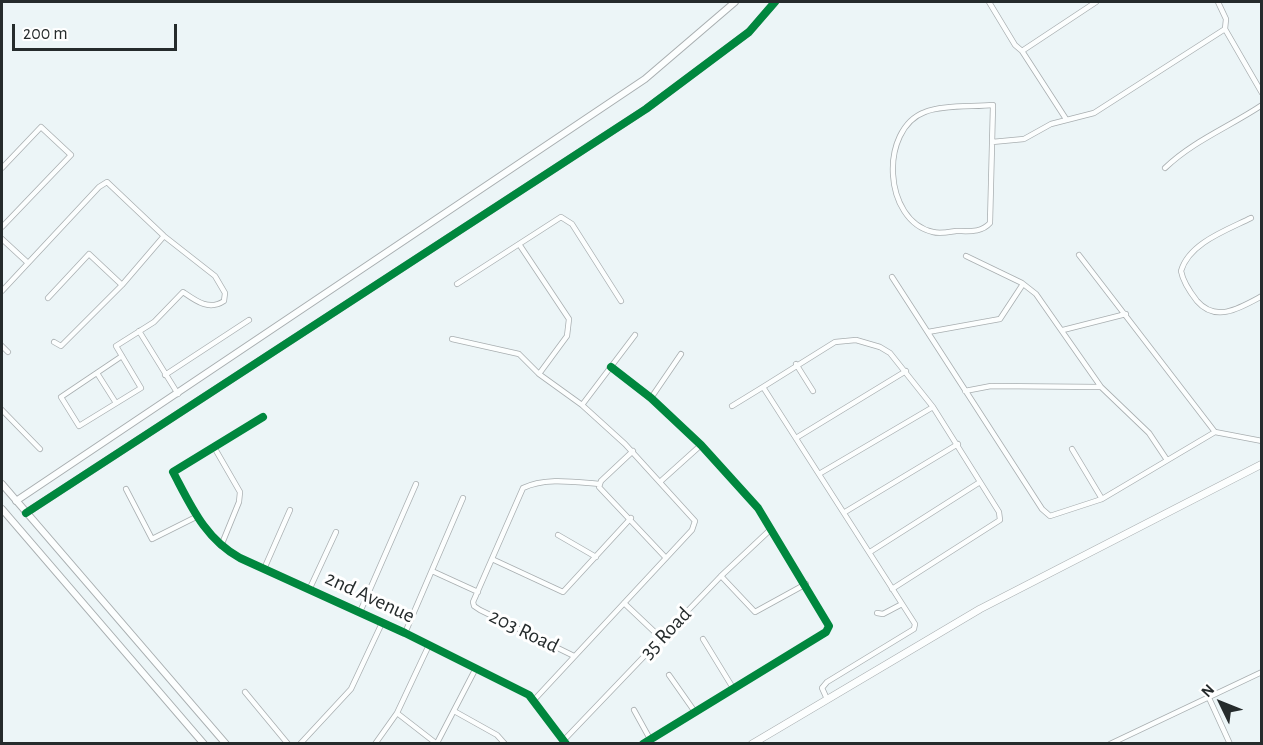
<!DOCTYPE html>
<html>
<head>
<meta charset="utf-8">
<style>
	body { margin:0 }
	#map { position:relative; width:1263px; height:745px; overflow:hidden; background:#ecf5f7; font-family:"Alegreya Sans",sans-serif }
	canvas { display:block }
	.frame { position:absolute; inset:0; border:3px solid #252b2c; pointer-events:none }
	.north { position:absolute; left:1191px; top:673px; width:60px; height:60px; -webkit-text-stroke:4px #fff; paint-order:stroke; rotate:313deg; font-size:16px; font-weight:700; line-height:24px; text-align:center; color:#252b2c }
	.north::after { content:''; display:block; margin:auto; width:21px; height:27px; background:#252b2c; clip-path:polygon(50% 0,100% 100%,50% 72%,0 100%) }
	.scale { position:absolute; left:12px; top:24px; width:165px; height:27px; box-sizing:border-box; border:3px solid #252b2c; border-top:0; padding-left:8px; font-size:18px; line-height:21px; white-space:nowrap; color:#252b2c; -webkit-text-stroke:4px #fff; paint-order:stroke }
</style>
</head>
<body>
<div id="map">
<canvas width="1263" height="745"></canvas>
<div class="frame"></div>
<div class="north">N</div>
<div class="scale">200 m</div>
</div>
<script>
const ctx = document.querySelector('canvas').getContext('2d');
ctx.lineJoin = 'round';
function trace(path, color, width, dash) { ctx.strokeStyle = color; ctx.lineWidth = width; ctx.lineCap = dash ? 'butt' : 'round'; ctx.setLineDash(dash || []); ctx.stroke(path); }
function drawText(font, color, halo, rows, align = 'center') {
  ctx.font = font + ' "Alegreya Sans",sans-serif'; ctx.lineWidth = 6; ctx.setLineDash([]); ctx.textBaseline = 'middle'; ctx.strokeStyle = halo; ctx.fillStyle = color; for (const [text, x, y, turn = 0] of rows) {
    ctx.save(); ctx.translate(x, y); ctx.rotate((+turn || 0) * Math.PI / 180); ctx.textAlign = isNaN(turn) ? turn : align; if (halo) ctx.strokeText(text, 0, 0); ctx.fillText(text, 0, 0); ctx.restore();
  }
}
const minor = new Path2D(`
	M989 2 1015 45 1022 51 1096 2
	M1218 2 1226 19 1225 29 1262 93
	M1022 51 1066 119
	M993 105 990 223C981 233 969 231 956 231 949 232 940 234 933 232 883 221 879 129 925 112 941 105 974 107 993 105Z
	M992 142 1024 139 1051 124 1094 113 1225 29
	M2 168 41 127 71 155 2 227
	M1165 168C1193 141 1229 127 1262 105
	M1251 218C1227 230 1189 243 1181 271 1183 282 1190 292 1197 301 1216 323 1240 308 1262 296
	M2 239 28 263
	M519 244 569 319 567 336 539 374
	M1079 255 1215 432
	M966 256 1022 283 1036 294 1101 387
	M892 277 1042 509 1050 516 1102 499 1215 432 1262 441
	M457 284 561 217 572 224 621 301
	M2 291 99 187 107 182 164 236 215 276 225 293 224 301C209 311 196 301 183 292L154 322 116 346 141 388 79 426 61 397 122 356
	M48 298 89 254 122 285
	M1063 330 1126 314
	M139 331 178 394
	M928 332 1000 319 1023 284
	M452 339 519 354 539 374 582 405 625 444 695 521 692 530 534 700
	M54 342 61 346 122 285 164 236
	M2 346 8 352
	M796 364 813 391
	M611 367 651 398 701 445 758 508 829 626 826 632 643 744
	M97 373 116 403
	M165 375 249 320
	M763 387 835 342 856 340 880 347 890 353 933 407 999 512 1000 520 892 589
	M965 391 991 386 1101 387 1149 433 1167 460
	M651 398 681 354
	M582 405 635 335
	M732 406 763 387 915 624 914 629 827 682 822 688 827 699
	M2 410 40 449
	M263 417 173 472C191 506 205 539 240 558L405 633 529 695 566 744
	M796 438 906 371
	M214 447 240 492 239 502 221 546
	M1072 449 1102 499
	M633 451 601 481 599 487 666 558
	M819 474 933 407
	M661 481 701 445
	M126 489 152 539 196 517
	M845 512 958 444
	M558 535 596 557
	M870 552 980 482
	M494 560 563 592 631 518
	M264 569 290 510
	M432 571 478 592
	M721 576 755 612 806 584
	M310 588 336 532
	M624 603 662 639
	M360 612 416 484
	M877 613 883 614 902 604
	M405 633 463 498
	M703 639 733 688
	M574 656 480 610 474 606 473 602 523 488C545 477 575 482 599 484
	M669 675 695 712
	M245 692 288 744
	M1209 698 1230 744
	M634 710 650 739
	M454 711 497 735 505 744
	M397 713 437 744
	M564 740 721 576 771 529
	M437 743 476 668
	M300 744 351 689 382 623
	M375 744 397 713 429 645
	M1110 744 1262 672`);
const tertiary = new Path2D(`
	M2 484 226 744
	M16 501 645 79 735 2
	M2 509 204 744
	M26 513 646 109 749 32 775 2`);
const secondary = new Path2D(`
	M752 744 980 609 1262 464`);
trace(minor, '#a8aeb0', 6);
trace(tertiary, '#a8aeb0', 8);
trace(secondary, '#a8aeb0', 8);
trace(minor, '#fcfefe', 4.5);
trace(tertiary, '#fcfefe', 6);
trace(secondary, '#fcfefe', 7);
trace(new Path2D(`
	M611 367 651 398 701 445 758 508 829 626 826 632 643 744
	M263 417 173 472C191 506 205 539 240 558L405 633 529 695 566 744
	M26 513 646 109 749 32 775 2`), '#00873e', 8);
drawText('21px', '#252b2c', '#fff', [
	["2nd Avenue",370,597,25],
	["203 Road",524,631,26],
	["35 Road",666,633,-46]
]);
</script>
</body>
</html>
